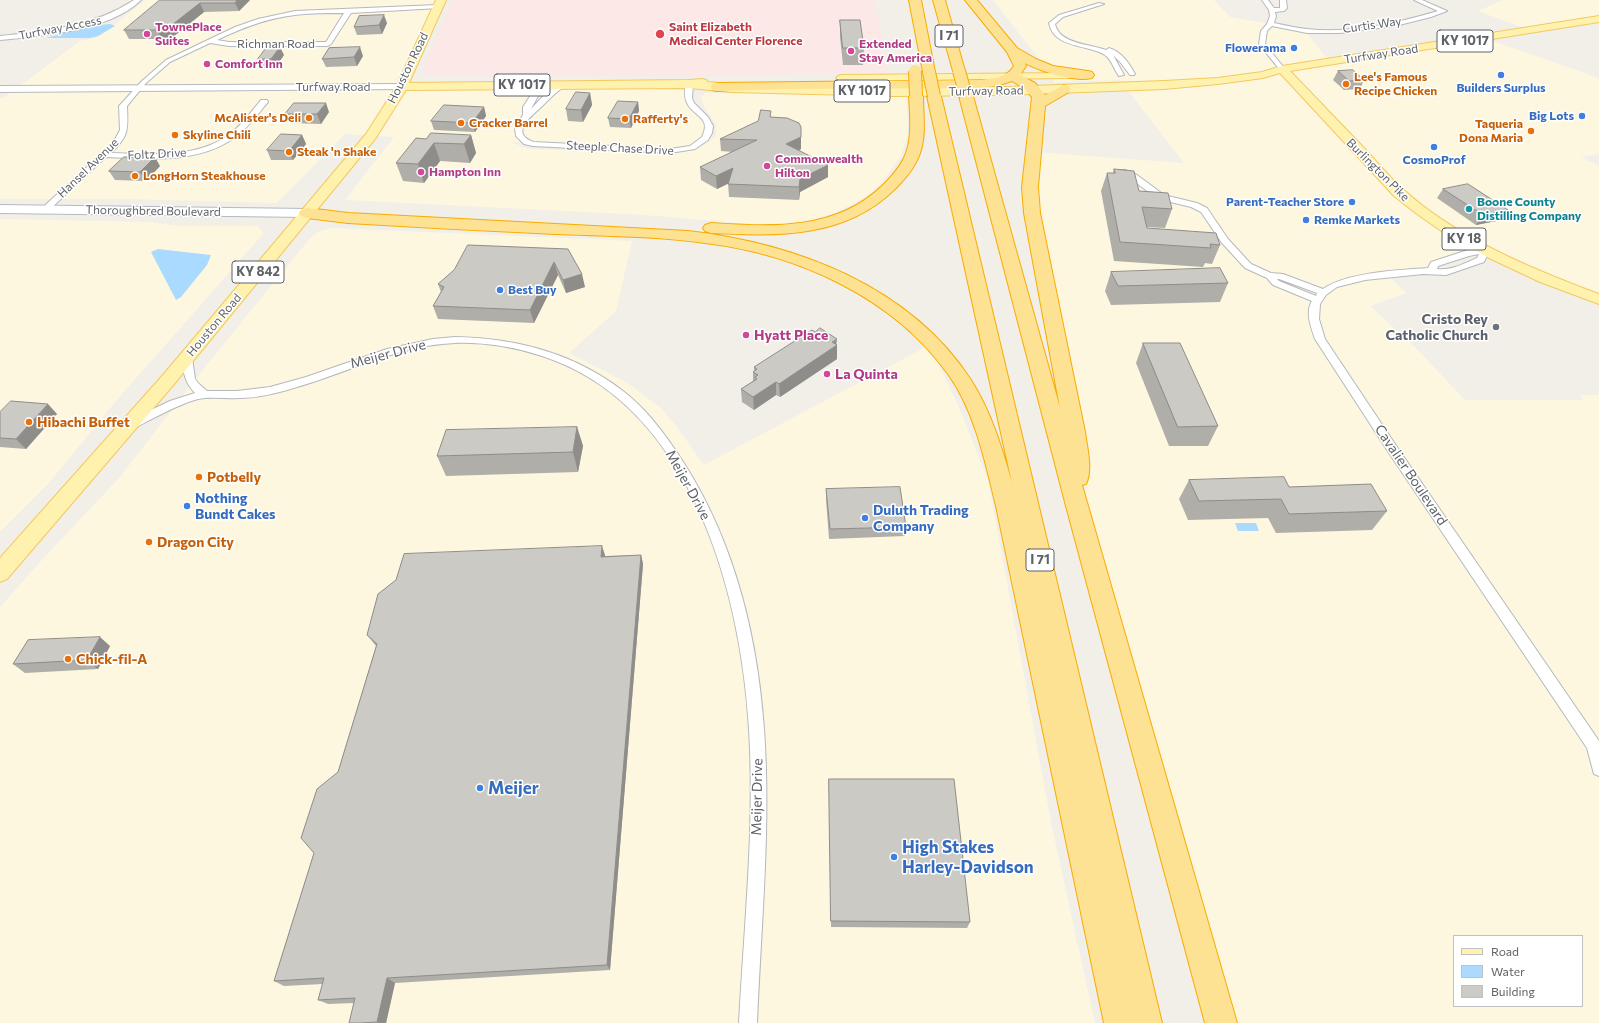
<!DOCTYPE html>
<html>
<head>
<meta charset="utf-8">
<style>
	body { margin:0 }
	#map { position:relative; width:1599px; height:1023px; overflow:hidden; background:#f1efe8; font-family:Commissioner,sans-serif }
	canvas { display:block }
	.legend { position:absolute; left:1453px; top:935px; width:130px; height:72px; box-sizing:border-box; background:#fff; border:1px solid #bfc1c3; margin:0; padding:5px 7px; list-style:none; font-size:12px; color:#5f6368 }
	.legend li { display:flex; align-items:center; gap:8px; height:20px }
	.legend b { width:20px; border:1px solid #bfc1c3 }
</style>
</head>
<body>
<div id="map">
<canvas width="1599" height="1023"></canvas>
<ul class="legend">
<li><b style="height:5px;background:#fff2af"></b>Road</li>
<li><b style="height:11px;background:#aadaff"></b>Water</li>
<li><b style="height:11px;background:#cccac5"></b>Building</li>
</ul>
</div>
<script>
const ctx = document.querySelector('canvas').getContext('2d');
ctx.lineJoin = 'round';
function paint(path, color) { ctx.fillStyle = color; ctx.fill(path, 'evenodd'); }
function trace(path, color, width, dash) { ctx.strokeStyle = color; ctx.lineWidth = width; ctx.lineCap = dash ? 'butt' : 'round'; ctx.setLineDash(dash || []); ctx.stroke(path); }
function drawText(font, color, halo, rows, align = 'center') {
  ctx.font = font + ' Commissioner,sans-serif'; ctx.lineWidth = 3; ctx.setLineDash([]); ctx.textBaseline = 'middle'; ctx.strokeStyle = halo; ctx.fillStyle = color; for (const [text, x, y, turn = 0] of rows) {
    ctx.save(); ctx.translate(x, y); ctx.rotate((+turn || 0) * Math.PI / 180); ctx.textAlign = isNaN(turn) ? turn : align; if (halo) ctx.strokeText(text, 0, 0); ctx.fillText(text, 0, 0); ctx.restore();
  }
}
paint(new Path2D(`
	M145 0H441L402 87 689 84V100L708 122 703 142 681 150 511 142 529 149 675 153 697 149 716 136V125L705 108 701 97 705 93H802L907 96 908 134 901 156 881 183 868 196 837 212 800 224 762 225 645 215 345 200 394 137 345 134 277 203 128 199H0V98H3L16 89 80 41 99 37Z
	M993 0H1214L1230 17 1304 30 1330 62 1484 38 1599 78V154L1581 157 1599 166V299L1485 251 1434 264 1432 271 1388 275 1406 293 1370 306 1417 349 1465 400H1584L1580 395H1599V1023H1221L1077 506 1032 213 1033 152 1184 163 1120 80 1055 82 1047 69ZM1454 936H1582V1006H1454Z
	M1503 0H1599V19L1529 30 1478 11Z
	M0 219 148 222 180 226H258L263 234 115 402 49 483 0 532Z
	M332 228 632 241 616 311 569 353 626 382 661 408 677 427 704 465 926 347 936 359 958 405 988 480 1052 827 1095 1023H0V607L52 549 120 477 205 367 311 237 318 232Z`), '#fef7e0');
paint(new Path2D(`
	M453 0H875L888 72 711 76H429L423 73V67Z`), '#fce8e6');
paint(new Path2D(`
	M110 24 115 26 98 36 90 38H46L92 26Z
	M158 249 211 255 207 265 181 297 176 300 151 252Z
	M1235 523H1256L1259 531H1238Z`), '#aadaff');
const minor = new Path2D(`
	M134 0H141C110 31 42 36 0 40V36C47 31 93 27 134 0Z
	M1262 0H1268L1274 8H1280V0H1286L1287 8 1284 11 1275 12 1276 16 1274 23C1285 25 1296 28 1307 29 1350 34 1397 23 1438 11L1414 0H1422L1447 11 1431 17 1395 26 1340 33H1307L1272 26 1267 31 1265 44 1285 69 1282 71 1280 70 1259 44 1261 31 1267 24 1270 16 1269 10Z
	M1099 3 1104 4 1063 17 1055 24C1059 44 1090 44 1106 50L1109 48C1122 52 1129 63 1135 74L1134 75H1130L1120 62 1113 55 1124 75 1119 76C1114 70 1112 60 1105 55 1088 44 1054 49 1049 23L1059 15Z
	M437 5 439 6V8L351 13 331 44 328 46H229L210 43 170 62 146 83 127 106C128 130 129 136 111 153 151 154 196 159 230 134 242 125 251 112 261 100H267L268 102C258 114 247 129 234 138 197 164 149 159 106 157L48 211H42L41 209 113 143 120 130 119 106 142 81 166 60 235 27 258 19 295 11ZM344 13 326 42H229L217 40C242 28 267 18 295 15 311 13 328 13 344 13Z
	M689 82 693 84 692 98 694 103 708 117 713 126 712 133 708 140 695 149 670 153 533 146 524 144 516 136 515 128 523 115V107L538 84 544 85 531 109 548 91 563 83 565 84V86C554 93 548 101 539 109 529 118 510 134 534 142L670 149 690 146 702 137C712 117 694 117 687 103 684 97 685 90 685 84Z
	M1119 170H1125L1137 175 1164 195 1197 203 1207 208 1228 239 1251 264 1271 273 1283 274 1323 289C1347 272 1399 270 1428 268L1431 262 1468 250 1488 249 1489 251 1484 262 1446 275 1423 274 1365 280 1337 287 1326 295 1320 304 1319 319 1325 339 1397 447 1599 741V776L1594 774 1587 748 1389 453 1315 339C1311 327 1305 312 1312 301L1273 285 1267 278 1245 268 1222 243 1201 212 1191 207 1158 199 1131 179 1119 174ZM1479 254 1477 258C1465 263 1451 271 1437 269L1438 266 1469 256ZM1277 279H1279L1317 293 1316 296 1279 281Z
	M455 337C515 338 574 353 623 391 645 408 660 428 676 451 732 533 757 630 764 729 771 826 761 925 757 1023H739C744 926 755 827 749 729 741 590 690 404 542 356 514 347 484 342 455 343 400 345 349 372 297 387 278 393 259 398 239 398 226 399 212 396 198 399 176 405 155 418 134 428H126L125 425 126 422 170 401 195 393C185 383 183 372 182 358L187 355 192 358 195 379 199 384 207 391H237L270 387 306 377 387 349 433 339Z`);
const secondary = new Path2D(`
	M402 84 407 87 406 89 0 92V86Z
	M0 205 307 209 312 210 313 213 312 216 307 217 0 213Z`);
const primary = new Path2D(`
	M436 0H446L409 83 689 80 702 79 706 80 708 82 731 84 893 88 1005 87 1164 81 1218 78 1262 72 1282 66 1599 16V22L1290 71C1316 98 1341 124 1366 150 1378 163 1390 178 1404 190 1455 237 1534 270 1599 294V304L1540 282 1489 258 1440 230 1417 214 1394 196 1280 73 1263 78 1218 84 1164 89 1005 95 893 96 731 92 689 88 406 90 375 139 175 383 7 579 0 582V558L163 375 366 134 396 87Z
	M1066 73 1070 74 1072 76 1070 78 842 81 838 80 836 78 838 76 842 75Z`);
const motorway = new Path2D(`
	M909 0H921L935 72 933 75H925L923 72Z
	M933 0H945L965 71 963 74H955L953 71Z
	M965 0H977L1017 48 1036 59 1053 66 1088 71 1092 72 1094 75 1092 78C1075 82 1041 72 1025 63L1026 66 1020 75 1035 83 1045 95 1064 85 1069 86 1070 89 1069 92 1045 106 1038 187 1040 213 1085 432C1087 447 1093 470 1086 484L1082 485 1237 1023H1205L1066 506 959 96 961 93H971L973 96 1060 408 1024 213 1022 187 1032 97 1025 89 1012 81 997 86 979 88 787 89 717 91 712 90 711 87 712 84 717 83 979 80C992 79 1007 78 1014 66L1007 52Z
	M916 92 921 93 923 96C923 114 926 133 921 150 917 165 906 178 896 188 845 239 778 236 711 233L705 231 703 228 705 225 711 223C772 227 836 231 883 185 893 175 903 164 907 150 912 133 910 114 909 96L911 93Z
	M934 92 939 93 941 96 1162 1023H1104L996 506C985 461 975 412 948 374 893 297 797 254 705 243 656 236 606 236 556 234 487 231 417 227 348 223L307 218 301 216 299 213 301 210 307 208 348 213 688 231C795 243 910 286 971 380 991 411 1002 448 1012 483L927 96 929 93Z`);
trace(minor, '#b5b8bc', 2);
trace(secondary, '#b6babf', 2);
trace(primary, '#f2c960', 2);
trace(motorway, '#f9ab00', 2);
paint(minor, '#fff');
paint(secondary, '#fff');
paint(primary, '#fff2af');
paint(motorway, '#fde293');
const motorwayBridge = new Path2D(`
	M915 71 916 96
	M959 71 966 96
	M929 72 934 96`);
trace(motorwayBridge, '#f9ab00', 14, []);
trace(motorwayBridge, '#fde293', 12);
paint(new Path2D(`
	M159 0H250L239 11 204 12 173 37 162 39H129L124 30 160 1Z
	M840 20 864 48 863 65H843L840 37Z
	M387 23 382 34 357 35 354 27Z
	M284 55 275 68H262L258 59Z
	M363 56 357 66 326 67 322 59Z
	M1338 71 1364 80 1360 89 1344 90 1333 80Z
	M590 93 592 105 583 122 568 121 566 109Z
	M638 102 639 111 631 128 610 127 608 118Z
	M484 107 486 116 475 132 434 130 431 121Z
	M329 112 321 124 289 123 285 114Z
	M771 117 801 139V149L799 150 828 177 800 192 799 200 729 197 728 183 717 189 701 180 700 167 733 152 721 151 720 139Z
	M302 135 306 144 293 160H271L267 150Z
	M471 135 476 153 470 163 440 161 424 183 403 181 396 163 426 139Z
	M160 166 146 181 115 180 109 171Z
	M1114 169 1139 191 1172 209 1165 228 1147 227V228L1220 245 1212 264 1205 263 1203 267 1114 261 1101 191 1107 173H1113Z
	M1443 189 1508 210 1501 220 1476 225 1437 198Z
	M568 249 585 287 566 293 558 275 534 323 438 319 433 306 441 292 438 284Z
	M1111 272 1228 283 1220 302 1111 305 1105 291Z
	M1143 343 1218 426 1208 446H1169L1136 363Z
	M836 345H837V359L780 397 776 395 754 410 742 402 741 389 753 381V372L754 371V367Z
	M0 412 57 414 26 449 0 447Z
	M577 427 583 446 578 472 446 476 437 456Z
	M1189 480 1289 487 1387 511 1372 530 1276 533 1268 518 1188 520 1179 499Z
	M826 489 906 527 905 536 829 539 826 499Z
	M605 555V556L641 555 643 564 610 970 395 983 386 1023H349L354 1003 328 1004 318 1000 323 984 284 986 274 981 314 853 376 646 367 635Z
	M110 646 98 669 25 673 13 664Z
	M829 779 970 922 967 928 831 927 829 786Z`), '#afaea9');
paint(new Path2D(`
	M237 0H250L239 11 235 3Z
	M200 3 204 12 173 37 162 39 157 30Z
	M384 15 387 23 382 34 379 25Z
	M280 47 284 55 275 68 271 59Z
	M360 47 363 56 357 66 354 57Z
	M590 93 592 105 583 122 581 110Z
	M638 102 639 111 631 128 629 119Z
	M326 103 329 112 321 124 317 114Z
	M484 107 486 116 475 132 472 123Z
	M801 127V149L786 157V144Z
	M302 135 306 144 293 160 289 151Z
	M471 135 476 153 470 163 464 144Z
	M434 143 440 161 424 183 418 164Z
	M155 157 160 166 146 181 140 172Z
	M828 165V177L800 192 799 200V187L800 179Z
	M733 168 734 181 717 189 716 176Z
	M1508 210 1501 220 1476 225 1483 215Z
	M554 262 558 275 534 323 530 310Z
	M582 274 585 287 566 293 563 280Z
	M837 339 836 346 837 345V359L780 397 779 384Z
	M776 382V395L754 410 753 397Z
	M48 404 57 414 26 449 16 439Z
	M577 427 583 446 578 472 573 452Z
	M602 546 605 555 604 566 601 557Z
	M641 555 643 564 610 970 607 965Z
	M100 637 110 646 98 669 87 660Z
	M387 978 395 983 386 1023H379L377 1022Z`), '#8f8d8a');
const building = new Path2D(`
	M160 0H237L235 3H200L168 28 157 30H124Z
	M384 15 379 25 354 27 359 16Z
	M840 20H860L864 48H843Z
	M267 47H280L271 59H258Z
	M360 47 354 57 322 59 329 48Z
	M1353 70 1364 80 1349 81 1338 71Z
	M576 92 590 93 581 110 566 109Z
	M618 101 638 102 629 119 608 118Z
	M294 103H326L317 114H285Z
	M444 105 484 107 472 123 431 121Z
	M761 110 771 111 770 117 787 118 799 123 801 127V137L786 144 828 165 800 179 799 187 728 184 733 168 716 176 700 167 757 140 720 139 758 121Z
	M431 133 471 135 464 144 434 143 418 164 396 163 416 138 426 139Z
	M281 134 302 135 289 151 267 150Z
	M124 157H155L140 172 109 171Z
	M1114 169 1134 171 1139 191 1168 193 1172 209 1142 207 1147 228 1216 233 1220 245 1210 244 1211 248 1120 242 1107 173H1115Z
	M1468 184 1508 210 1483 215 1443 189Z
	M468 245 568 249 582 274 563 280 554 262 530 310 433 306 444 287 438 284 454 270Z
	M1220 268 1228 283 1118 286 1111 272Z
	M820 328 837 339 832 342 837 345 779 384 776 382 753 397 741 389 757 379 755 377 758 375 753 372 757 369 754 367 812 330 815 332Z
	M1143 343H1180L1218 426 1178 427Z
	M11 401 48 404 16 439 0 438V412Z
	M577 427 573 452 437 456 446 430Z
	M1284 477 1289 487 1371 484 1387 511 1289 514 1281 499 1199 501 1189 480Z
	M900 487 906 527 830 529 826 489Z
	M602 546 601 557 641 555 607 965 387 978 377 1022 361 1023H349L355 998 318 1000 324 978 274 981 314 853 301 838 317 789 338 772 377 644 367 635 378 594 396 580 404 554Z
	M100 637 87 660 13 664 28 640Z
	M829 779H954L970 922 831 921Z`);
paint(building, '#cccac5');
trace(building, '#8f8d8a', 1);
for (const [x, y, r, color] of [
	[147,34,4,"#d1479c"],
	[660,34,5,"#e0444e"],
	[1294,48,4,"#3f7fe0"],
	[851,51,4,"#d1479c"],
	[207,64,4,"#d1479c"],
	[1501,75,4,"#3f7fe0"],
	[1346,84,4,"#e8710a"],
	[1582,116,4,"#3f7fe0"],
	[309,118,4,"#e8710a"],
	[625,119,4,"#e8710a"],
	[461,123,4,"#e8710a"],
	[1531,131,4,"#e8710a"],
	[175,135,4,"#e8710a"],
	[1434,147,4,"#3f7fe0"],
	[289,152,4,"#e8710a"],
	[767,166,4,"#d1479c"],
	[421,172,4,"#d1479c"],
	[135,176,4,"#e8710a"],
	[1352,202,4,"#3f7fe0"],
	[1469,209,4,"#0f9aa8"],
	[1306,220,4,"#3f7fe0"],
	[500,290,4,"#3f7fe0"],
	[1496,327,4,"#6b7280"],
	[746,335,4,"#d1479c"],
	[827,374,4,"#d1479c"],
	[29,422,4,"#e8710a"],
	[199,477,4,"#e8710a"],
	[187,506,4,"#3f7fe0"],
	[865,518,4,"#3f7fe0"],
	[149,542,4,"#e8710a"],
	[68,659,4,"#e8710a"],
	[480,788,4,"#3f7fe0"],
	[894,857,4,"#3f7fe0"]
]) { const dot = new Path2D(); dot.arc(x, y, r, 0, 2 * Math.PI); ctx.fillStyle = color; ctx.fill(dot); trace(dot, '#fff', 1.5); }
drawText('12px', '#5f6368', '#fff', [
	["Curtis Way",1372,25,-8],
	["Turfway Access",60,28,-11],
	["Richman Road",276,44],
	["Turfway Road",1381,54,-9],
	["Houston Road",408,68,-64],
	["Turfway Road",333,87],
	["Turfway Road",986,91,-1],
	["Steeple Chase Drive",620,148,3],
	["Foltz Drive",157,154,-3],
	["Hansel Avenue",88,168,-44],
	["Burlington Pike",1378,170,45],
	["Thoroughbred Boulevard",153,211,1],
	["Houston Road",214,325,-50]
]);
drawText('bold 12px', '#b23c85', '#fff', [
	["TownePlace",155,27],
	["Suites",155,41],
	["Extended",859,44],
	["Stay America",859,58],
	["Comfort Inn",215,64],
	["Commonwealth",775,159],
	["Hilton",775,173],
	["Hampton Inn",429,172]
], 'left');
drawText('bold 12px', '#be3a42', '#fff', [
	["Saint Elizabeth",669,27],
	["Medical Center Florence",669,41]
], 'left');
drawText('bold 12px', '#366cbe', '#fff', [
	["Flowerama",1286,48],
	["Builders Surplus",1501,88,"center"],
	["Big Lots",1574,116],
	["CosmoProf",1434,160,"center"],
	["Parent-Teacher Store",1344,202],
	["Remke Markets",1314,220,"left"],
	["Best Buy",508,290,"left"]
], 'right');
drawText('bold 12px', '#c56008', '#fff', [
	["Lee's Famous",1354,77],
	["Recipe Chicken",1354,91],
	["McAlister's Deli",301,118,"right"],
	["Rafferty's",633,119],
	["Cracker Barrel",469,123],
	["Taqueria",1523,124,"right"],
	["Dona Maria",1523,138,"right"],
	["Skyline Chili",183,135],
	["Steak 'n Shake",297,152],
	["LongHorn Steakhouse",143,176]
], 'left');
drawText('bold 12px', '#0d838f', '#fff', [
	["Boone County",1477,202],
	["Distilling Company",1477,216]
], 'left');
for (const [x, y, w] of [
	[949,36,28],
	[1465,41,56],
	[522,85,56],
	[862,91,56],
	[1464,239,44],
	[258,272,52],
	[1040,560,28]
]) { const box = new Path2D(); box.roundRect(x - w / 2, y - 11, w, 22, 3); ctx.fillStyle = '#fff'; ctx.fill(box); trace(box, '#5f6368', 1); }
drawText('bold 13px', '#5f6368', null, [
	["I 71",949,36],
	["KY 1017",1465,41],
	["KY 1017",522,85],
	["KY 1017",862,91],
	["KY 18",1464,239],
	["KY 842",258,272],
	["I 71",1040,560]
]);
drawText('bold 14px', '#5b616d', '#fff', [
	["Cristo Rey",1488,319],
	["Catholic Church",1488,335]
], 'right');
drawText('bold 14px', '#b23c85', '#fff', [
	["Hyatt Place",754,335],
	["La Quinta",835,374]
], 'left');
drawText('14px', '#5f6368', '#fff', [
	["Meijer Drive",388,354,-15],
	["Cavalier Boulevard",1411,475,56],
	["Meijer Drive",688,485,61],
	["Meijer Drive",757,797,-89]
]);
drawText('bold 14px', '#c56008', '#fff', [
	["Hibachi Buffet",37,422],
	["Potbelly",207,477],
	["Dragon City",157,542],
	["Chick-fil-A",76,659]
], 'left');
drawText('bold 14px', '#366cbe', '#fff', [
	["Nothing",195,498],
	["Bundt Cakes",195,514],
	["Duluth Trading",873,510],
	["Company",873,526]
], 'left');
drawText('bold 17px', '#366cbe', '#fff', [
	["Meijer",488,788],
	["High Stakes",902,847],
	["Harley-Davidson",902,867]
], 'left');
</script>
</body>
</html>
